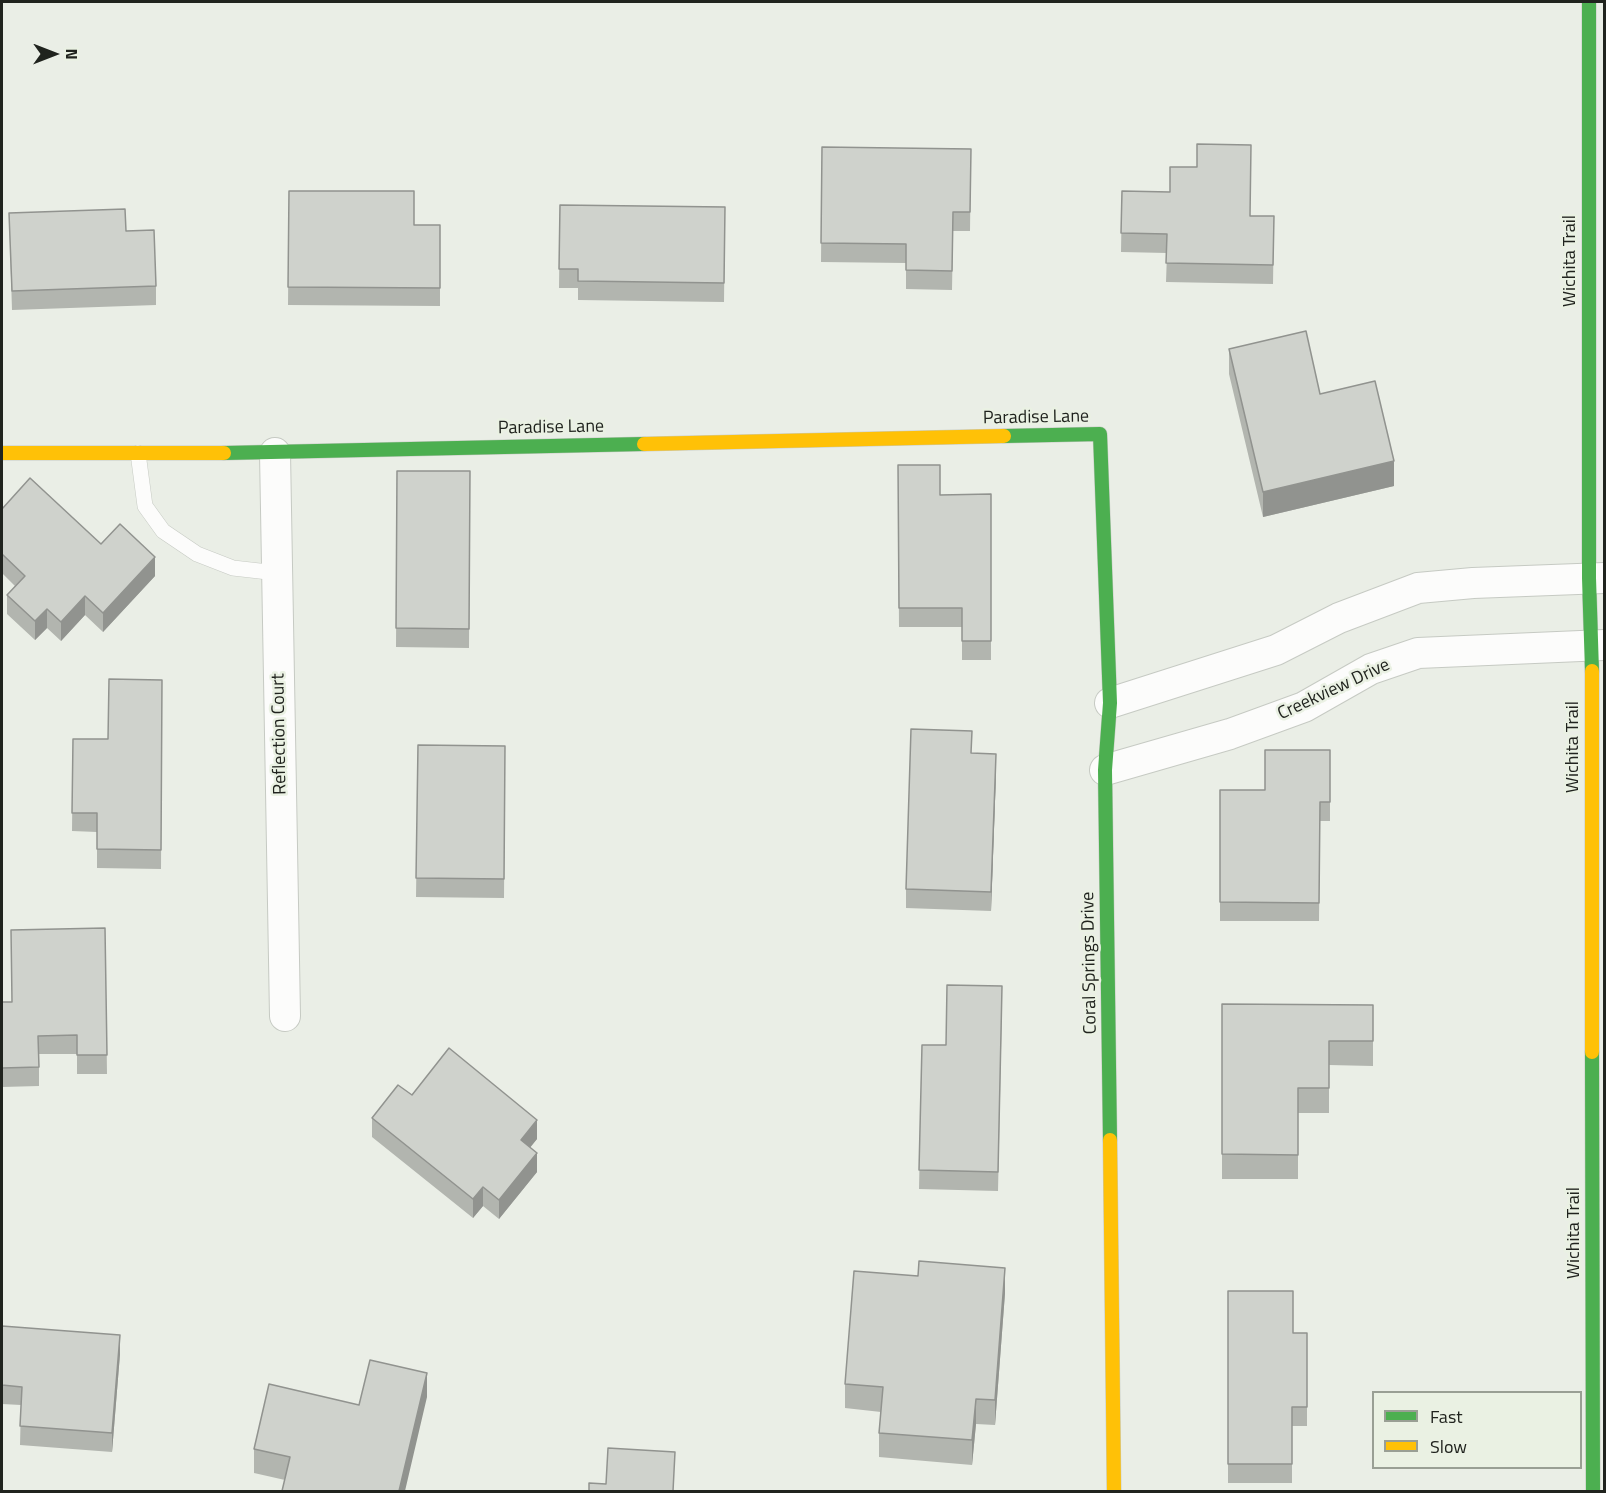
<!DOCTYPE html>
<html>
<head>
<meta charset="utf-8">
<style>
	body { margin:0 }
	#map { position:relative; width:1606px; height:1493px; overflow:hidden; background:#eaeee6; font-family:"Titillium Web",sans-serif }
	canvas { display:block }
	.frame { position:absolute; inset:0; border:3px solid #20231e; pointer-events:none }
	.legend { position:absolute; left:1372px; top:1391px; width:210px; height:78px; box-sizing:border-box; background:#eaf1e3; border:2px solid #999f94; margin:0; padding:8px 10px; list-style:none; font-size:18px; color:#20231e }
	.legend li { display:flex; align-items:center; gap:12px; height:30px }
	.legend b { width:30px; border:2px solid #999f94 }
	.north { position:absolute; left:24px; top:24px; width:60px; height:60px; -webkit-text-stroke:4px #eaf1e3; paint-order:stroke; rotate:90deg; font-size:16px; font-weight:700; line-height:24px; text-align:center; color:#20231e }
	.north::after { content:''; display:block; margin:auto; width:21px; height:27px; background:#20231e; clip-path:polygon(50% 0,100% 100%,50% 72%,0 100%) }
</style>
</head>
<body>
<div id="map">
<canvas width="1606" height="1493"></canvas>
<div class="frame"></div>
<ul class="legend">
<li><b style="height:8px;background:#4caf50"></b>Fast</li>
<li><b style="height:8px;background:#ffc107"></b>Slow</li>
</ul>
<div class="north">N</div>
</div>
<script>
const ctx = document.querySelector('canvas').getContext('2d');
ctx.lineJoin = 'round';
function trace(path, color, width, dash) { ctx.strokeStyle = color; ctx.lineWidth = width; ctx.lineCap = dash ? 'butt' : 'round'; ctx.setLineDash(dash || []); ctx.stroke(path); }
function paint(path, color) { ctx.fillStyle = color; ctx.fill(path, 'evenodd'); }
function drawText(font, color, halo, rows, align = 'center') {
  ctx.font = font + ' "Titillium Web",sans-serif'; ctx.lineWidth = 5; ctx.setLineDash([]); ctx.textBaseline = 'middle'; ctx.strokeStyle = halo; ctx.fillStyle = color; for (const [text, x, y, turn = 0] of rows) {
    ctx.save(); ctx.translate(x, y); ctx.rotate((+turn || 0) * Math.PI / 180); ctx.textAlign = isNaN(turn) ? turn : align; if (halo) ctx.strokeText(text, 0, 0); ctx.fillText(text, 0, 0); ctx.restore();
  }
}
const lane = new Path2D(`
	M138 453 145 506 163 531 197 554 233 568 277 573`);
const street = new Path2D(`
	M275 453 285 1016
	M1110 703 1276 650 1339 618 1418 588 1473 583 1604 578
	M1105 770 1230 734 1304 707 1371 669 1418 653 1604 645`);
const fast = new Path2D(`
	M1589 2V578L1592 671
	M1004 436 1100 434 1110 703 1105 770 1110 1140
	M224 453 644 444
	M1592 1052 1593 1492`);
const slow = new Path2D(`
	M644 444 1004 436
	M2 453H224
	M1592 671V1052
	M1110 1140 1114 1492`);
trace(lane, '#c6cac3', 16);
trace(street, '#c6cac3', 32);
trace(fast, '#c6cac3', 15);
trace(slow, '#c6cac3', 15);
trace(lane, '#fcfcfb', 15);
trace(street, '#fcfcfb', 30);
trace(fast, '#4caf50', 14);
trace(slow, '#ffc107', 14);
paint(new Path2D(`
	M822 147 971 149 970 231H953L952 290 906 289V263L821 262Z
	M289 191 414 225H440V306L288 305Z
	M1122 191 1250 216H1274L1273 284 1166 282 1167 253 1121 252Z
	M560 205 725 207 724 302 578 300V288H559Z
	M9 213 126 231 156 286V305L12 310Z
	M1229 349 1320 394 1394 486 1263 517 1229 374Z
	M898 465 940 495 991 494V660H962V627H899Z
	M397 471H470L469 648 396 647Z
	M2 509 101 544 155 576 103 632 85 615 61 641 47 628 35 640 7 614V595L15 586 2 573Z
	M162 680 161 869 97 868V832L72 831 73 739H108Z
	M418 745 505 746 504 898 416 897Z
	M1330 750V821H1320L1319 921H1220V790H1265Z
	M972 753 996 773 991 911 906 908V889Z
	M105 928 107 1074H77V1054H39V1086L2 1087V1002H12Z
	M1222 1004 1373 1005V1066L1329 1065V1113H1298V1179H1222Z
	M1002 1005 998 1191 919 1189 922 1045H946Z
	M412 1095 537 1139 530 1147 537 1172 499 1219 483 1206 473 1218 372 1137V1118Z
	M1228 1291 1293 1333H1307V1426H1292V1483H1228Z
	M1005 1293 995 1425 976 1424 972 1465 879 1457V1433L881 1412 845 1408V1384Z
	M2 1326 120 1354 112 1452 20 1445 21 1405 2 1404Z
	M427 1397 285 1480 254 1473V1449L359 1405Z`), '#b2b5af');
paint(new Path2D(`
	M1394 461V486L1263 517V492Z
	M155 557V576L103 632V613Z
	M85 596V615L61 641V622Z
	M47 609V628L35 640V621Z
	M996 754V773L991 911V892Z
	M537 1120V1139L521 1159V1140Z
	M537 1153V1172L499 1219V1200Z
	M483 1187V1206L473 1218V1199Z
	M1005 1268V1293L995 1425V1400Z
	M120 1335V1354L112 1452V1433Z
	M427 1373V1397L405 1491H399Z
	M976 1399V1424L972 1465V1440Z`), '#91938f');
const building = new Path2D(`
	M1197 144 1251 145 1250 216H1274L1273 265 1166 263 1167 234 1121 233 1122 191 1170 192V167H1197Z
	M822 147 971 149 970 212H953L952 271 906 270V244L821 243Z
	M289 191H414V225H440V288L288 287Z
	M560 205 725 207 724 283 578 281V269H559Z
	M125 209 126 231 154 230 156 286 12 291 9 213Z
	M1306 331 1320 394 1375 381 1394 461 1263 492 1229 349Z
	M898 465H940V495L991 494V641H962V608H899Z
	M397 471H470L469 629 396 628Z
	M30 478 101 544 120 524 155 557 103 613 85 596 61 622 47 609 35 621 7 595 25 576 2 554V509Z
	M109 679 162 680 161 850 97 849V813H72L73 739H108Z
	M911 729 972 731 971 753 996 754 991 892 906 889Z
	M418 745 505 746 504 879 416 878Z
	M1265 750H1330V802H1320L1319 903 1220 902V790H1265Z
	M105 928 107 1055H77V1035L38 1036 39 1067 2 1068V1002H12L11 930Z
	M947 985 1002 986 998 1172 919 1170 922 1045H946Z
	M1222 1004 1373 1005V1041H1329V1088H1298V1155L1222 1154Z
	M449 1048 537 1120 521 1140 537 1153 499 1200 483 1187 473 1199 372 1118 398 1085 412 1095Z
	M919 1261 1005 1268 995 1400 976 1399 972 1440 879 1433 883 1387 845 1384 854 1271 918 1276Z
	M1228 1291H1293V1333H1307V1407H1292V1464H1228Z
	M2 1326 120 1335 112 1433 20 1426 22 1387 2 1385Z
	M370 1360 427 1373 399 1491H282L290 1457 254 1449 269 1384 359 1405Z
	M608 1448 675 1452 673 1491H589V1483L606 1484Z`);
paint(building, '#cfd2cc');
trace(building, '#91938f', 1.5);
drawText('18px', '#20231e', '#eaf1e3', [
	["Wichita Trail",1571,261,-90],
	["Paradise Lane",1036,418,-1],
	["Paradise Lane",551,428,-1],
	["Creekview Drive",1334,690,-25],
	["Reflection Court",280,734,-91],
	["Wichita Trail",1574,747,-90],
	["Coral Springs Drive",1090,963,-91],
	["Wichita Trail",1575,1233,-90]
]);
</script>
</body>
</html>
